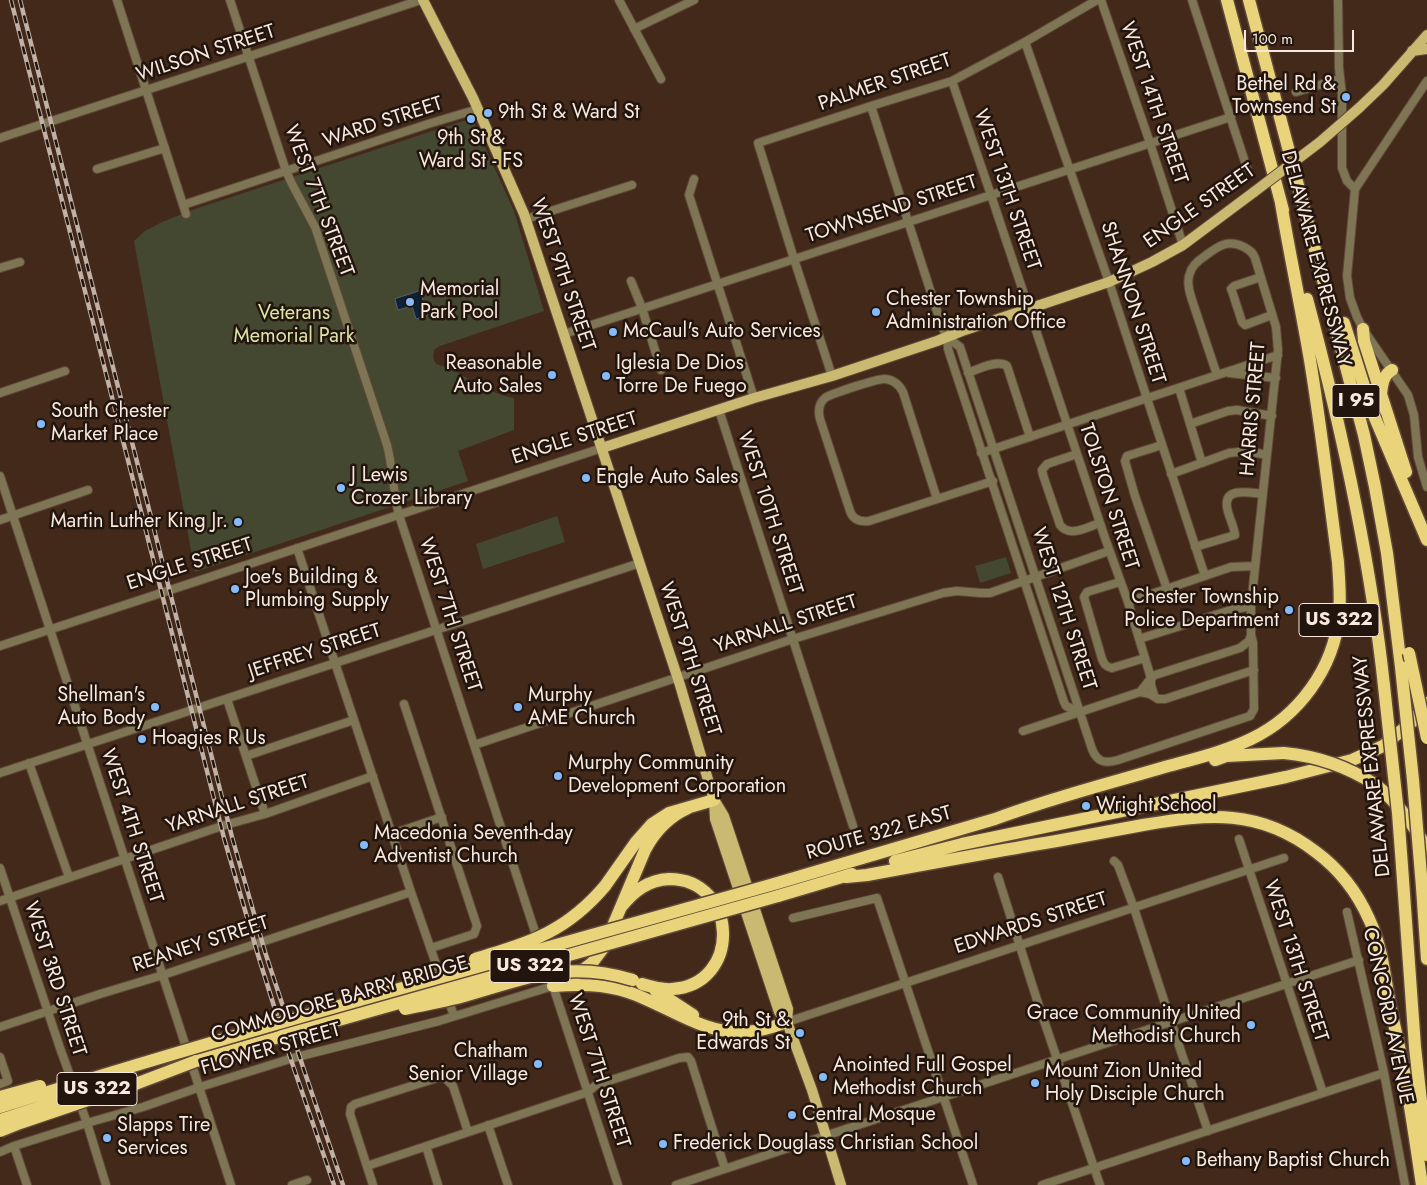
<!DOCTYPE html>
<html>
<head>
<meta charset="utf-8">
<style>
	body { margin:0 }
	#map { position:relative; width:1427px; height:1185px; overflow:hidden; background:#43291a; font-family:Jost,sans-serif }
	canvas { display:block }
	.scale { position:absolute; left:1244px; top:30px; width:110px; height:22px; box-sizing:border-box; border:2px solid #f9e8de; border-top:0; padding-left:6px; font-size:15px; line-height:18px; white-space:nowrap; color:#f9e8de; -webkit-text-stroke:4px #21150e; paint-order:stroke }
</style>
</head>
<body>
<div id="map">
<canvas width="1427" height="1185"></canvas>
<div class="scale">100 m</div>
</div>
<script>
const ctx = document.querySelector('canvas').getContext('2d');
ctx.lineJoin = 'round';
function paint(path, color) { ctx.fillStyle = color; ctx.fill(path, 'evenodd'); }
function trace(path, color, width, dash) { ctx.strokeStyle = color; ctx.lineWidth = width; ctx.lineCap = dash ? 'butt' : 'round'; ctx.setLineDash(dash || []); ctx.stroke(path); }
function drawText(font, color, halo, rows, align = 'center') {
  ctx.font = font + ' Jost,sans-serif'; ctx.lineWidth = 5; ctx.setLineDash([]); ctx.textBaseline = 'middle'; ctx.strokeStyle = halo; ctx.fillStyle = color; for (const [text, x, y, turn = 0] of rows) {
    ctx.save(); ctx.translate(x, y); ctx.rotate((+turn || 0) * Math.PI / 180); ctx.textAlign = isNaN(turn) ? turn : align; if (halo) ctx.strokeText(text, 0, 0); ctx.fillText(text, 0, 0); ctx.restore();
  }
}
paint(new Path2D(`
	M472 118 514 211 544 311 440 346 434 350 433 358 436 364C452 368 465 377 479 385 490 391 502 396 514 398V430L458 451 468 481 195 572 134 241 145 231 162 222 195 209Z
	M557 516 565 542 483 569 476 544Z
	M1006 557 1011 573 980 583 975 566Z`), '#454830');
const water = new Path2D(`
	M420 291 428 315 416 319 412 306 398 310 395 299Z`);
paint(water, '#0c2238');
trace(water, '#535d6a', 1);
const minor = new Path2D(`
	M117 0 186 214
	M230 0 286 171 292 184 315 227 387 445C393 468 393 492 399 515L538 941
	M619 0 661 79
	M1101 0 1150 143 1183 245
	M1192 0 1247 168
	M1338 0 1339 68 1342 95V168L1347 181 1355 189
	M634 29 694 0
	M1025 42 1109 282 1205 576
	M952 81 991 195 1105 538 1128 602 1151 678V685L1154 695
	M1427 81 1355 189 1347 276 1350 298 1357 317 1363 329 1408 395 1414 415 1418 457 1427 487
	M1296 92 1339 79
	M871 106 942 327 947 337 948 349 1064 702 1066 706 1079 712
	M0 138 421 0
	M97 169 165 148
	M694 179 689 195 754 398
	M183 205 428 124 478 109
	M526 219 632 185
	M0 268 20 262
	M1261 277 1234 286 1231 289 1232 291 1242 322 1245 325 1272 315
	M631 281 642 308 661 370
	M564 334 1231 117
	M947 337 960 347 1092 749C1097 762 1105 764 1118 760L1250 716 1254 709 1253 642 1251 635V606L1278 350 1276 327 1255 258C1253 252 1249 250 1244 247 1228 239 1218 246 1205 256 1199 260 1192 265 1190 273 1186 282 1190 294 1193 303L1217 375
	M968 373C978 369 998 359 1007 366L1030 437
	M1229 373 1276 378
	M832 376 794 259 758 143 871 106 952 81 1025 42 1097 0
	M1179 388 1202 463
	M0 393 65 371
	M719 410 853 826
	M1190 424 1228 411 1237 410 1272 416
	M1162 445 1127 456 1125 461 1135 496 1167 589
	M981 453 1278 355
	M1077 454 1047 464 1042 470 1043 475 1060 525C1070 538 1087 527 1100 523
	M1171 474 1229 453 1247 451 1267 455
	M0 476 231 1185
	M937 499 903 392C899 384 894 380 885 379 879 378 830 394 825 398 819 403 818 411 820 419L850 511C853 520 860 522 869 521L993 481
	M0 520 88 490
	M1195 547 1235 535C1234 525 1228 516 1227 507 1224 486 1251 493 1263 494
	M297 548 411 892 454 1016
	M1120 582 1087 592 1084 597 1102 659C1104 664 1106 667 1112 668L1145 658
	M1128 602 1231 567 1255 566
	M1139 639 1231 610 1251 606
	M0 646 602 448
	M1140 692 1151 678 1155 675 1240 648 1249 641 1251 635
	M227 699 265 814
	M404 704 477 926 474 934 431 948
	M1023 731 1140 692 1150 694 1158 699H1165L1254 670
	M474 745 793 639 943 593 957 591 981 593H990L1109 551
	M246 756 354 720
	M29 763 69 877
	M0 773 640 563
	M392 834 442 817
	M1239 839 1323 1093
	M1114 861 1118 865 1134 908 1171 1022 1208 1131
	M0 868 60 1048 87 1123 106 1185
	M998 877 1038 1003 1100 1185
	M0 901 225 825 265 814 373 776
	M1347 912 1384 1073 1405 1185
	M793 918 877 898 973 1185
	M552 983 618 1185
	M787 1022 1284 858
	M0 1027 100 994 163 975 411 892
	M0 1057 8 1081 0 1084
	M488 1125 508 1185
	M14 1146 27 1185
	M426 1146 438 1185
	M0 1152 14 1146 87 1123 143 1107 200 1087 293 1058 439 1021 553 986
	M367 1166 588 1092 596 1085 679 1058 688 1057 691 1061 725 1169
	M292 1185 307 1180
	M373 1185 350 1114 351 1107 355 1104 440 1077 446 1079 453 1086 468 1132
	M676 1185 1359 960
	M1042 1185 1384 1073`);
const major = new Path2D(`
	M423 0 473 98 524 214 680 685 714 800 715 819 779 1012 787 1022 812 1090 841 1185
	M1412 51 1427 49
	M1359 108 1383 85 1427 35
	M602 448 754 398 832 376 937 341 962 331 1109 282 1152 262 1183 245 1254 192
	M715 801 724 816 788 1009 787 1022`);
const highway = new Path2D(`
	M1227 0 1283 210
	M1249 0 1364 435 1375 487 1387 553 1401 667
	M1307 299C1341 426 1370 555 1384 686
	M1344 323 1372 411 1427 540
	M1363 329 1364 341 1406 472
	M1381 394C1382 385 1383 375 1392 370
	M1215 760 1226 756 1284 753
	M1376 785C1399 804 1413 824 1427 849
	M895 861 962 844 1286 777 1352 760 1383 746 1414 720 1427 703
	M1402 866 1415 1047 1427 1155
	M846 877 867 875C932 863 997 851 1062 840 1089 835 1116 830 1143 825 1208 814 1259 808 1316 852 1339 869 1357 892 1369 919 1382 946 1385 977 1390 1006 1396 1032 1402 1058 1406 1083 1412 1117 1417 1151 1422 1185
	M774 884 995 819C1048 799 1103 785 1158 769 1189 760 1222 753 1251 739 1299 716 1334 668 1339 615 1341 597 1339 580 1338 562 1329 495 1321 427 1310 360 1301 307 1290 256 1281 203
	M605 886 636 842 652 824 669 813 714 800
	M1422 887 1427 959
	M778 896 852 874
	M621 907C634 891 648 880 669 879 739 879 742 985 672 989 662 990 652 987 642 984
	M576 975 592 963 604 947 645 850C655 831 668 817 688 808
	M553 986C579 984 603 984 628 992 667 1005 703 1035 746 1032 761 1031 774 1027 787 1022
	M655 990 693 1015
	M196 1061 282 1036`);
trace(minor, '#604839', 10);
trace(major, '#604839', 12);
trace(highway, '#604839', 15);
trace(minor, '#7d7553', 8);
trace(major, '#cab971', 10);
trace(highway, '#e9d47c', 12);
const rail = new Path2D(`
	M11 0 224 838 258 955 288 1051 334 1185
	M20 0 232 837 265 952 304 1070 343 1185`);
trace(rail, '#c3b0a4', 4.5);
trace(rail, '#21150e', 2.5, [8]);
const majorBridge = new Path2D(`
	M1254 192 1320 142 1359 108`);
const highwayBridge = new Path2D(`
	M1409 653 1427 738
	M1401 667 1413 780 1422 887
	M1384 686 1398 813 1402 866
	M1284 753C1317 756 1348 767 1376 785
	M475 959C531 942 566 932 605 886
	M405 1009C422 1005 440 1002 457 998 522 980 564 959 633 980
	M282 1036 778 896
	M0 1097 40 1086
	M0 1107C256 1026 516 957 774 884
	M0 1120 62 1100
	M0 1131 20 1123 138 1083 196 1061`);
trace(majorBridge, '#604839', 12, []);
trace(highwayBridge, '#604839', 15, []);
trace(majorBridge, '#cab971', 10);
trace(highwayBridge, '#e9d47c', 12);
for (const [x, y, r, color] of [
	[1346,97,5,"#85bbfb"],
	[488,113,5,"#85bbfb"],
	[471,119,5,"#85bbfb"],
	[410,302,5,"#85bbfb"],
	[876,312,5,"#85bbfb"],
	[613,332,5,"#85bbfb"],
	[552,375,5,"#85bbfb"],
	[606,376,5,"#85bbfb"],
	[41,424,5,"#85bbfb"],
	[586,478,5,"#85bbfb"],
	[341,488,5,"#85bbfb"],
	[238,522,5,"#85bbfb"],
	[235,589,5,"#85bbfb"],
	[1289,610,5,"#85bbfb"],
	[155,707,5,"#85bbfb"],
	[518,707,5,"#85bbfb"],
	[142,739,5,"#85bbfb"],
	[558,776,5,"#85bbfb"],
	[1086,806,5,"#85bbfb"],
	[364,845,5,"#85bbfb"],
	[1251,1025,5,"#85bbfb"],
	[800,1033,5,"#85bbfb"],
	[538,1064,5,"#85bbfb"],
	[823,1077,5,"#85bbfb"],
	[1035,1083,5,"#85bbfb"],
	[792,1115,5,"#85bbfb"],
	[107,1138,5,"#85bbfb"],
	[663,1144,5,"#85bbfb"],
	[1186,1161,5,"#85bbfb"]
]) { const dot = new Path2D(); dot.arc(x, y, r, 0, 2 * Math.PI); ctx.fillStyle = color; ctx.fill(dot); trace(dot, '#21150e', 2); }
for (const [x, y, w] of [
	[1356,401,48],
	[1339,620,80],
	[530,966,80],
	[97,1089,80]
]) { const box = new Path2D(); box.roundRect(x - w / 2, y - 16.5, w, 33, 4); ctx.fillStyle = '#21150e'; ctx.fill(box); trace(box, '#f9e8de', 1); }
drawText('bold 19px', '#f9e8de', null, [
	["I 95",1356,401],
	["US 322",1339,620],
	["US 322",530,966],
	["US 322",97,1089]
]);
drawText('20px', '#f9e8de', '#21150e', [
	["WILSON STREET",206,54,-18],
	["PALMER STREET",885,83,-19],
	["WEST 14TH STREET",1153,103,71],
	["WARD STREET",383,123,-18],
	["WEST 13TH STREET",1006,190,71],
	["WEST 7TH STREET",318,201,69],
	["ENGLE STREET",1200,207,-35],
	["TOWNSEND STREET",892,210,-18],
	["DELAWARE EXPRESSWAY",1315,259,75],
	["WEST 9TH STREET",562,275,71],
	["SHANNON STREET",1132,303,72],
	["HARRIS STREET",1254,409,-85],
	["ENGLE STREET",575,439,-18],
	["TOLSTON STREET",1108,497,72],
	["WEST 10TH STREET",769,513,72],
	["ENGLE STREET",190,565,-18],
	["WEST 12TH STREET",1063,609,72],
	["WEST 7TH STREET",449,615,72],
	["YARNALL STREET",786,625,-18],
	["JEFFREY STREET",315,652,-18],
	["WEST 9TH STREET",689,659,72],
	["DELAWARE EXPRESSWAY",1373,766,-96],
	["YARNALL STREET",238,805,-18],
	["WEST 4TH STREET",131,826,72],
	["ROUTE 322 EAST",879,834,-16],
	["EDWARDS STREET",1031,924,-18],
	["REANEY STREET",201,945,-18],
	["WEST 13TH STREET",1295,961,72],
	["WEST 3RD STREET",54,979,72],
	["COMMODORE BARRY BRIDGE",340,1000,-16],
	["CONCORD AVENUE",1387,1016,78],
	["FLOWER STREET",271,1050,-16],
	["WEST 7TH STREET",598,1071,72]
]);
drawText('20px', '#f9e8de', '#21150e', [
	["Bethel Rd &",1336,85,"right"],
	["Townsend St",1336,108,"right"],
	["9th St & Ward St",498,113],
	["9th St &",471,139,"center"],
	["Ward St - FS",471,162,"center"],
	["Memorial",420,290],
	["Park Pool",420,313],
	["Chester Township",886,300],
	["Administration Office",886,323],
	["McCaul's Auto Services",623,332],
	["Reasonable",542,364,"right"],
	["Auto Sales",542,387,"right"],
	["Iglesia De Dios",616,364],
	["Torre De Fuego",616,387],
	["South Chester",51,412],
	["Market Place",51,435],
	["J Lewis",351,476],
	["Crozer Library",351,499],
	["Engle Auto Sales",596,478],
	["Martin Luther King Jr.",228,522,"right"],
	["Joe's Building &",245,578],
	["Plumbing Supply",245,601],
	["Chester Township",1279,598,"right"],
	["Police Department",1279,621,"right"],
	["Shellman's",145,696,"right"],
	["Auto Body",145,719,"right"],
	["Murphy",528,696],
	["AME Church",528,719],
	["Hoagies R Us",152,739],
	["Murphy Community",568,764],
	["Development Corporation",568,787],
	["Wright School",1096,806],
	["Macedonia Seventh-day",374,834],
	["Adventist Church",374,857],
	["Grace Community United",1241,1014,"right"],
	["Methodist Church",1241,1037,"right"],
	["9th St &",790,1021,"right"],
	["Edwards St",790,1044,"right"],
	["Chatham",528,1052,"right"],
	["Senior Village",528,1075,"right"],
	["Anointed Full Gospel",833,1066],
	["Methodist Church",833,1089],
	["Mount Zion United",1045,1072],
	["Holy Disciple Church",1045,1095],
	["Central Mosque",802,1115],
	["Slapps Tire",117,1126],
	["Services",117,1149],
	["Frederick Douglass Christian School",673,1144],
	["Bethany Baptist Church",1196,1161]
], 'left');
drawText('20px', '#dce4a6', '#21150e', [
	["Veterans",294,314],
	["Memorial Park",294,337]
]);
</script>
</body>
</html>
